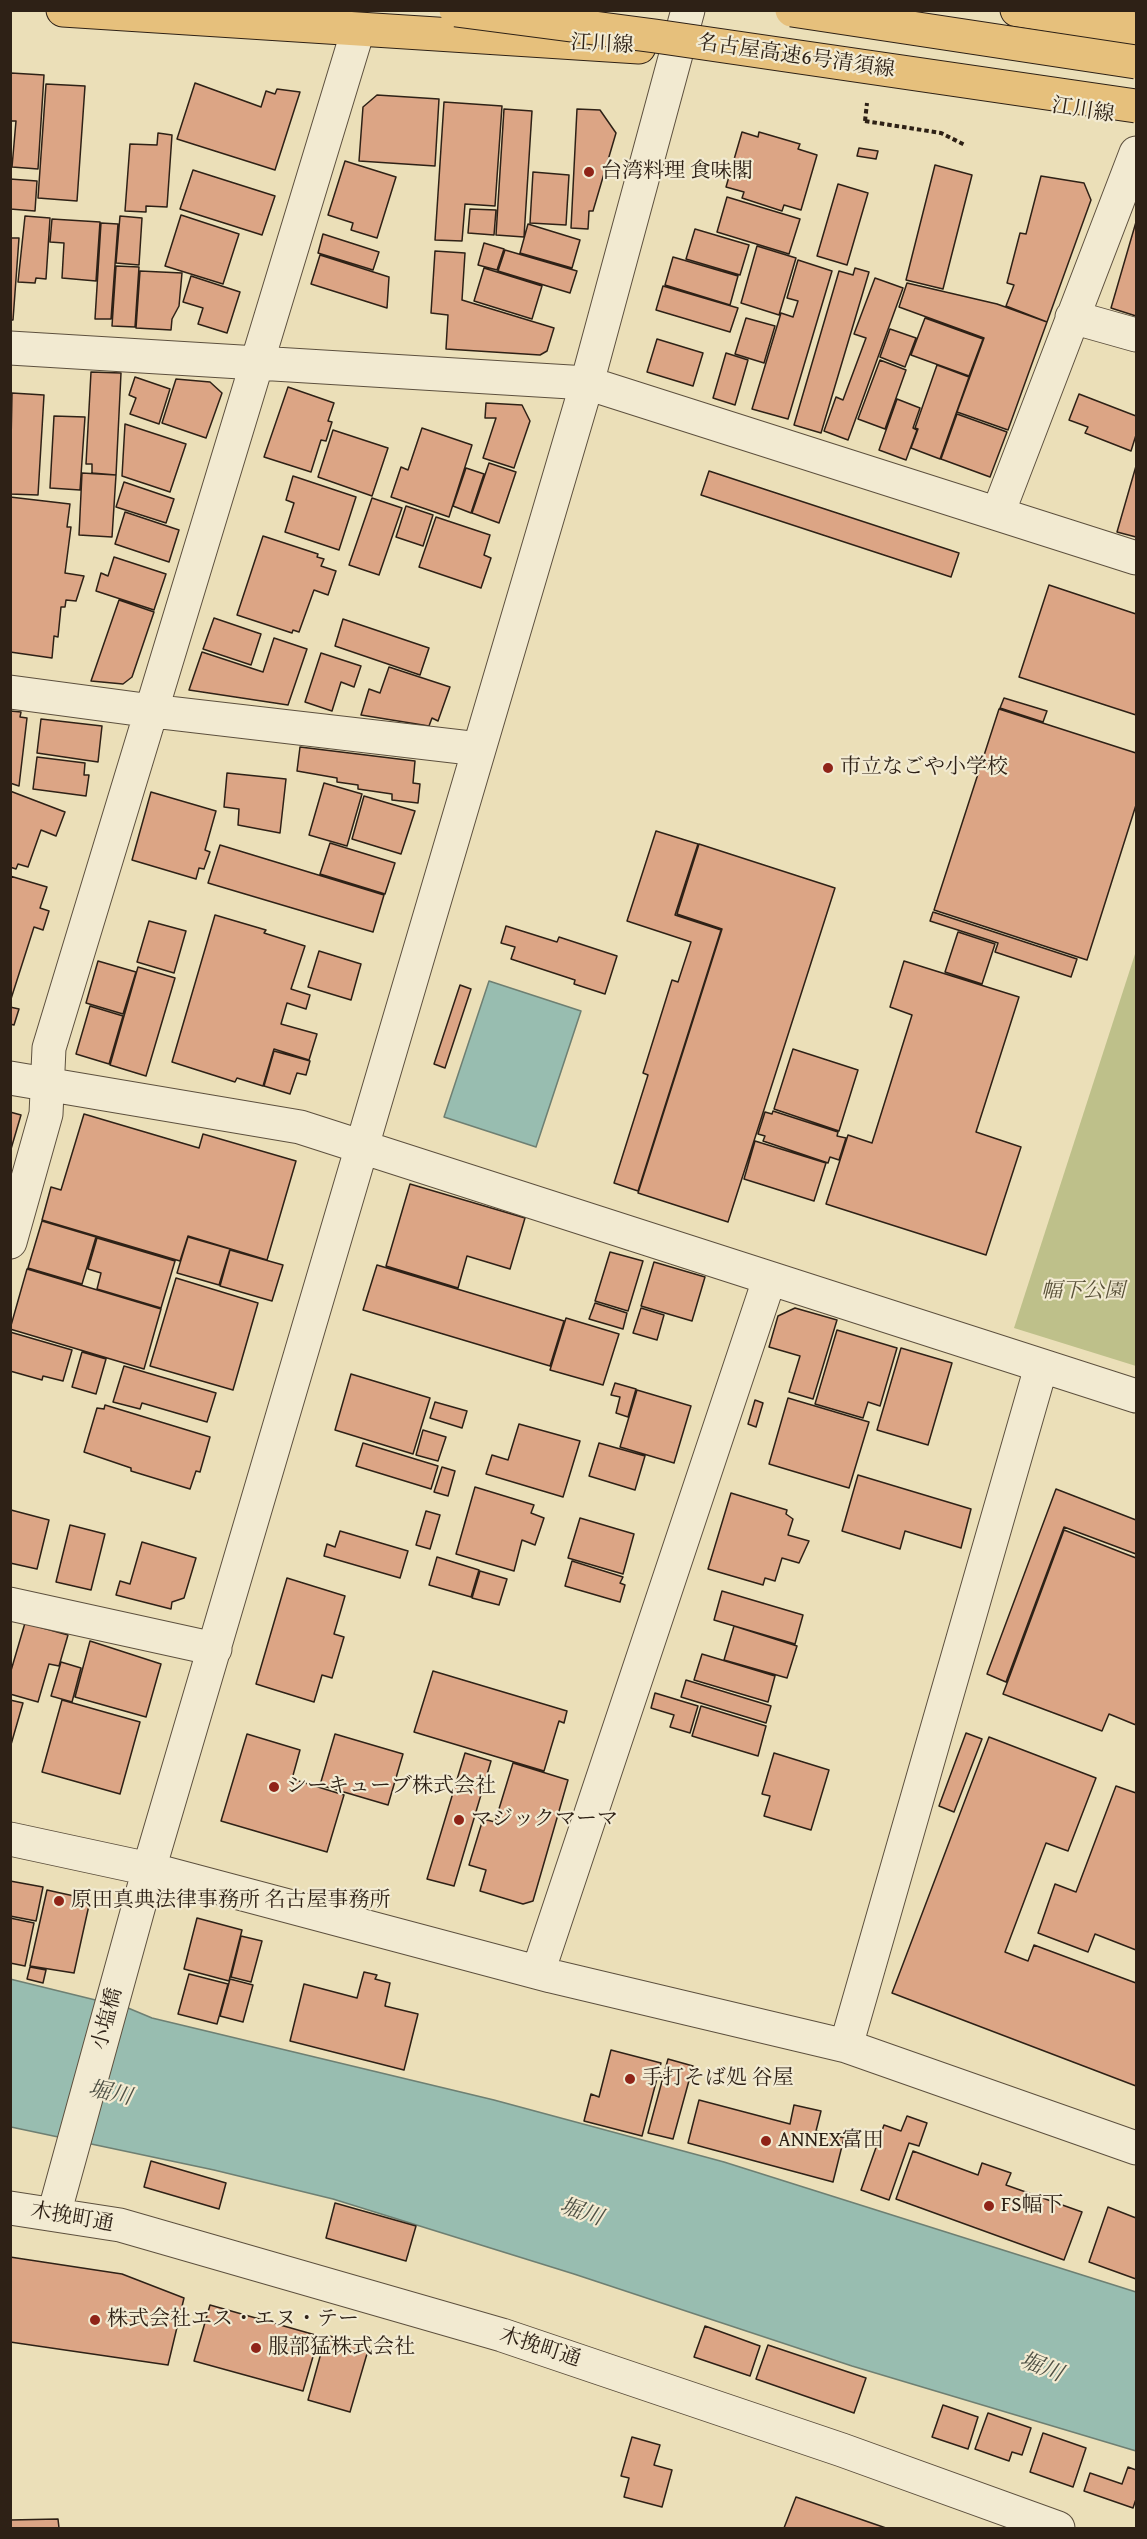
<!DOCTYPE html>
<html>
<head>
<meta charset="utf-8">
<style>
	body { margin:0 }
	#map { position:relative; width:1147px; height:2539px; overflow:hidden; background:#ebdfb8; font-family:"Gentium Book Plus",serif }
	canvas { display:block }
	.frame { position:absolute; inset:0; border:12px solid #2e2116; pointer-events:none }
</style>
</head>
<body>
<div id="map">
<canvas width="1147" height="2539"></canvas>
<div class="frame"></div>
</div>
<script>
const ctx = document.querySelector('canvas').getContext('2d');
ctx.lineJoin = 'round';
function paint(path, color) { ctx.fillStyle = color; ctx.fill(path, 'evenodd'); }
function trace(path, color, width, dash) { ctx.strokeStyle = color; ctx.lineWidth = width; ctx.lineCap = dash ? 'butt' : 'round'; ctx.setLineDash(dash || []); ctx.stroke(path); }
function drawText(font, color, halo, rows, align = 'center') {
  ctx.font = font + ' "Gentium Book Plus","Noto Serif JP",serif'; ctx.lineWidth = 4.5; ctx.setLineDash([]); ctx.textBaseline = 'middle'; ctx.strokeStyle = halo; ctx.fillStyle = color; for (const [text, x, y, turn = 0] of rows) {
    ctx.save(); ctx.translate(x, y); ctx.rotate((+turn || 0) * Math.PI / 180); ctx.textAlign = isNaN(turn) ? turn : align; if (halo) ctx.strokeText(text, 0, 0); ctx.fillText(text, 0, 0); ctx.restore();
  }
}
paint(new Path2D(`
	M1136 951V1366L1014 1328Z`), '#bec08a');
const water = new Path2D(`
	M489 981 581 1011 536 1147 444 1117Z
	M10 1979 128 2008 152 2018 494 2100 724 2162 1136 2292V2451L852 2366 574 2274 333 2199 214 2170 11 2127Z`);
paint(water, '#98bdb0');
trace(water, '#6e7f72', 1.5);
const building = new Path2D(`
	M11 73 44 75 38 169 12 167 16 121H10Z
	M195 83 261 107 266 91 275 94 277 89 300 92 275 170 177 139Z
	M46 84 85 86 77 201 38 198Z
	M377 95 439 99 435 166 359 161 363 107Z
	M444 102 502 106 495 206 465 204 462 241 435 240Z
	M504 109 532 111 524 237 496 235Z
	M577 109 600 110 616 133 593 211H589L588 229 571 228Z
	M742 132 758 137 759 132 800 144 798 149 817 155 801 210 784 205 782 211 742 198 744 192 726 187Z
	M158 133 172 135 167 207 146 206V212L125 211 130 144 157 145Z
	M859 148 878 151 876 159 857 156Z
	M345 161 396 177 377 238 351 230 353 223 328 215Z
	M935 165 972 175 943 289 906 280Z
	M193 170 275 196 262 235 180 209Z
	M533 172 569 175 566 225 530 223Z
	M1041 176 1084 183 1091 200 1047 322 1006 306 1014 285 1007 283 1020 233 1026 234Z
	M10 179 37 181 35 211 10 209Z
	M838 184 868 193 847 265 817 256Z
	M727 197 800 219 789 254 717 232Z
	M470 209 496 210 494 235 468 233Z
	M181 215 239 234 223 284 165 266Z
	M25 216 50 218 46 279 36 278 35 283 18 282Z
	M120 216 142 218 139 265 116 263Z
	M52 219 100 222 96 281 62 278 64 243 50 242Z
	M1136 222V316L1111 308Z
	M101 223 118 224 111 319H95Z
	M528 224 580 240 572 268 520 253Z
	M695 229 749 245 740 275 686 259Z
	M323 234 379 252 373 270 318 253Z
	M10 238H19L13 320H10Z
	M484 243 504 249 497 270 478 265Z
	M757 246 796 258 779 315 741 303Z
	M505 250 577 271 570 293 498 271Z
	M435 251 465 253 462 300 554 328 547 351 540 355 446 349 448 315 431 313Z
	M320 255 389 277 387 308 311 284Z
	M673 257 738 276 730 305 665 285Z
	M798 260 832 271 788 419 752 409 781 313 793 317 798 301 787 298Z
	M116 266 139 267 135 327 112 326Z
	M484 268 542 286 532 319 474 301Z
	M855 268 869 272 821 433 794 425 839 271 853 275Z
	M140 271 182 273 179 306 172 319 171 330 136 328Z
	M191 276 240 292 227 333 198 324 203 308 183 302Z
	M875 278 903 288 848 440 824 431 836 397 843 400 866 338 854 334Z
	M907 283 997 304 1047 322 1008 430 957 412 984 338 899 307Z
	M663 286 738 308 730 332 656 310Z
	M746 318 775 326 764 363 735 354Z
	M925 318 983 339 969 376 911 355Z
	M890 329 916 338 905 367 880 357Z
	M657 339 703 353 693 386 647 372Z
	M726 353 748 360 735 405 713 398Z
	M880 360 906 370 885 429 858 419Z
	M937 365 969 377 940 459 911 448 918 429 915 428Z
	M91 372 121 373 116 475 92 473V464H86Z
	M135 377 170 389 159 424 130 414 136 398 129 395Z
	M176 379 210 382 222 393 206 438 162 423Z
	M288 387 334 403 328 421 332 422 326 441 321 440 311 472 264 457Z
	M12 393 44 395 38 495 10 494Z
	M1079 394 1136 416V435L1131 451 1085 433 1088 427 1069 420Z
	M897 399 920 408 913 428 917 430 906 460 879 450Z
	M486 403 522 405 530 421 514 468 483 458 496 418H485Z
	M957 414 1007 432 990 477 941 459Z
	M54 416 85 417 80 490 50 488Z
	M125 424 186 444 170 492 122 476Z
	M422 428 472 445 449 517 391 497 401 467 408 470Z
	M333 430 388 448 372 496 318 477Z
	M489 463 516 472 499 523 472 513Z
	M1136 466V537L1117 532Z
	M466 468 484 474 471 513 453 506Z
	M709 471 959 553 951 577 701 495Z
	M82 473 116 475 112 537 79 535Z
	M293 476 356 497 339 550 285 532 294 503 286 500Z
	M124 482 174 499 166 523 116 507Z
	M10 497 70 504 67 527H71L65 573 84 576 76 601 66 600 65 607H61L58 637 54 636 52 658 10 652Z
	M372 498 402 508 379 575 349 565Z
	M406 506 433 515 423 546 396 537Z
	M125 512 179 530 169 562 115 544Z
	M436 517 490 535 484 555 491 558 481 588 419 567Z
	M263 536 318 554 317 557 324 559 321 566 336 571 328 595 314 590 299 632 293 630 292 633 237 615Z
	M114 557 166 574 154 610 96 591 101 573 108 576Z
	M1049 585 1136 614V715L1019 677Z
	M119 600 154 612 132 677 123 684 91 681Z
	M214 618 261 634 251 665 203 649Z
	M343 619 429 648 420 675 335 646Z
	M274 638 307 649 288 705 189 690 202 652 263 672Z
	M321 653 361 666 354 687 341 682 332 711 305 702Z
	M389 667 450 687 438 721 432 718 429 726 361 715 369 689 380 693Z
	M1004 698 1047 711 1043 722 1000 708Z
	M999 709 1136 753V805L1087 960 934 910Z
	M10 711 21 712 20 717 27 718 19 786 10 783Z
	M41 719 102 726 98 762 37 753Z
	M300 747 415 761 413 783 420 784 418 803 392 800V794L358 789V785L337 782V778L297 771Z
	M37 757 85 763 84 775H89L86 796 33 789Z
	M227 773 286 779 280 833 238 825 239 809 224 807Z
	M324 783 362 794 347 846 309 835Z
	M10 791 65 812 56 836 41 830 28 867 18 864 16 869 10 867Z
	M151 792 216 811 205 850 210 852 204 869 199 868 196 879 132 860Z
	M364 796 415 811 401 854 352 839Z
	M656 831 698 844 675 915 721 930 638 1191 614 1183 648 1075 643 1073 672 980 678 982 691 942 627 921Z
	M330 843 395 863 385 894 320 874Z
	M699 844 835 888 728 1222 638 1193 722 929 677 914Z
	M220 845 384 895 373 932 208 883Z
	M10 876 47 887 40 908 49 911 43 930 34 927 10 1002Z
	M933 912 1077 959 1071 977 995 952 998 943 930 921Z
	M215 915 266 930 264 933 305 946 291 989 310 995 306 1009 287 1003 281 1024 317 1034 309 1060 274 1049 263 1086 237 1078 235 1082 172 1062Z
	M149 921 186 931 174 973 137 962Z
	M506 926 557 942 559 937 617 956 605 994 574 984 575 980 511 959 515 947 501 943Z
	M958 932 995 944 982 984 945 972Z
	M319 951 361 964 351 1000 308 987Z
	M98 961 136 972 123 1014 86 1003Z
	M904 961 1019 997 976 1132 1021 1147 986 1255 826 1204 848 1135 872 1143 912 1015 890 1007Z
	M138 967 175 978 146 1076 110 1065Z
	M460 985 471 989 445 1068 434 1064Z
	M90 1006 123 1016 109 1064 76 1054Z
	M10 1007 19 1009 14 1025 10 1024Z
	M793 1049 858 1070 839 1131 774 1109Z
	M274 1051 310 1061 306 1075 297 1073 290 1094 264 1086Z
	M773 1111 838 1132 837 1136 846 1138 839 1160 830 1157 828 1163 763 1141 765 1136 758 1134 765 1112 772 1114Z
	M10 1112 21 1115 11 1149 10 1148Z
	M84 1114 199 1148 203 1134 296 1161 267 1260 188 1236 180 1261 42 1220 51 1187 61 1190Z
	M755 1141 826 1163 814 1201 744 1179Z
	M410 1184 525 1218 510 1269 467 1256 458 1288 386 1266Z
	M42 1221 96 1237 82 1284 28 1268Z
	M188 1237 230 1249 219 1285 177 1273Z
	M97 1238 175 1261 161 1308 97 1289 101 1273 88 1269Z
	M230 1250 283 1265 272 1301 220 1286Z
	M610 1252 643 1261 628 1311 595 1301Z
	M654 1262 705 1277 692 1321 641 1306Z
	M377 1265 564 1321 550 1366 363 1310Z
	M27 1269 161 1309 144 1369 10 1329Z
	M176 1278 258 1303 233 1390 150 1366Z
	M595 1303 627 1313 623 1329 589 1319Z
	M641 1308 664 1315 657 1340 633 1333Z
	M795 1308 837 1320 813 1399 789 1392 800 1356 769 1347 778 1316Z
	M566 1318 619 1334 603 1385 550 1370Z
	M837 1330 897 1348 880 1406 868 1402 863 1418 815 1404Z
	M10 1332 72 1350 63 1381 43 1376 42 1380 10 1371Z
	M901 1348 952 1363 928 1445 877 1430Z
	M82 1352 106 1359 96 1394 72 1387Z
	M124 1366 216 1393 207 1422 142 1403 140 1409 113 1402Z
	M351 1374 430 1398 413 1454 335 1430Z
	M615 1383 636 1389 628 1417 616 1413 620 1397 611 1395Z
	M637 1390 691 1406 674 1463 620 1447Z
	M788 1398 869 1422 849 1488 769 1464Z
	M755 1400 763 1403 756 1427 748 1424Z
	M435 1402 467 1411 462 1428 430 1418Z
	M105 1405 210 1437 200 1472 196 1471 190 1489 131 1471V1468L84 1452 97 1408 104 1409Z
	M519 1424 580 1441 563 1497 486 1474 492 1455 508 1460Z
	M423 1430 446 1437 438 1461 416 1455Z
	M363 1443 438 1466 431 1489 356 1466Z
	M599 1443 645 1456 635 1490 589 1476Z
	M442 1467 455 1471 448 1496 434 1492Z
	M858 1475 971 1509 961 1548 905 1531 900 1549 842 1531Z
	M475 1487 534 1505 531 1513 544 1518 535 1545 522 1540 514 1571 456 1554Z
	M1056 1489 1136 1520V1554L1064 1527 1006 1682 987 1674Z
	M731 1493 787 1510 786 1514 793 1519 788 1535 809 1541 799 1563 782 1558 775 1581 765 1578 763 1585 708 1569Z
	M11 1510 49 1520 37 1569 10 1563Z
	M426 1511 440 1515 430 1549 416 1545Z
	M580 1518 634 1534 623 1574 568 1558Z
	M70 1525 105 1534 91 1590 56 1582Z
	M1064 1530 1136 1558V1725L1109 1714 1102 1731 1003 1694Z
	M340 1531 408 1551 400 1578 324 1556 327 1544 335 1547Z
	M142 1542 196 1558 184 1598 172 1602 171 1609 116 1595 120 1581 130 1584Z
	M437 1557 479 1570 471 1597 429 1585Z
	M572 1561 623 1577 620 1583 625 1585 620 1602 565 1586Z
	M480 1571 507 1579 499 1605 472 1598Z
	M287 1578 345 1596 334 1634 344 1637 332 1678 322 1675 314 1702 256 1684Z
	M722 1591 803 1615 795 1644 714 1620Z
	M25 1623 68 1635 59 1666 49 1664 38 1702 10 1694V1674Z
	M734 1626 797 1646 787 1678 724 1660Z
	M90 1641 161 1664 146 1717 75 1697Z
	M702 1654 775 1676 768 1702 694 1680Z
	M61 1662 81 1668 72 1702 51 1696Z
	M433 1671 567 1711 564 1723 559 1721 544 1771 414 1732Z
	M686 1680 771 1706 766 1723 681 1697Z
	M655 1693 698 1706 690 1733 670 1727 674 1715 651 1708Z
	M10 1700 23 1703 10 1748Z
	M62 1700 140 1722 120 1794 42 1772Z
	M701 1706 766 1726 758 1756 692 1736Z
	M966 1733 982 1739 954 1812 939 1806Z
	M247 1734 300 1750 292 1779 344 1795 327 1852 221 1821Z
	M335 1734 403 1754 388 1805 320 1785Z
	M989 1737 1096 1778 1068 1851 1046 1843 1005 1952 1028 1961 1034 1945 1136 1983V2086L892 1993Z
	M465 1753 491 1761 454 1886 427 1879Z
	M774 1753 829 1770 811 1830 764 1816 770 1796 762 1794Z
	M513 1763 568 1780 533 1901 523 1904 480 1891 486 1870 469 1865 483 1819 495 1822Z
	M1116 1786 1136 1793V1950L1095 1934 1088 1952 1038 1933 1055 1884 1076 1892Z
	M10 1881 43 1887 36 1921 10 1916Z
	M47 1890 83 1898 89 1905 74 1973 30 1966Z
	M10 1918 34 1923 25 1966 10 1963Z
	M197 1918 242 1930 229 1981 184 1969Z
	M241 1936 262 1941 251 1982 231 1977Z
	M30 1967 46 1970 43 1983 27 1979Z
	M364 1972 377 1975 375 1979 390 1983 385 2006 418 2014 404 2070 290 2041 304 1984 357 1998Z
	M189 1974 228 1984 217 2024 178 2014Z
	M230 1979 253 1985 243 2022 220 2016Z
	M611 2050 661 2063 642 2136 584 2121 591 2094 599 2097Z
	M668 2059 693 2066 673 2139 648 2133Z
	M699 2100 790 2124 794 2105 821 2111 816 2131 844 2138 833 2182 688 2143Z
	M907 2116 927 2123 919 2146 909 2143 889 2200 861 2190 884 2125 901 2131Z
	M913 2151 978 2175 982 2163 1011 2173 1006 2185 1082 2212 1064 2260 896 2199Z
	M151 2161 226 2183 219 2209 144 2187Z
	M335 2203 416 2226 406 2261 326 2238Z
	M1108 2207 1136 2218V2279L1089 2262Z
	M10 2257 122 2274 184 2298 168 2365 10 2342Z
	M210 2305 319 2336 303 2391 194 2361Z
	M705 2326 760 2346 750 2376 694 2357Z
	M326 2335 369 2347 350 2412 308 2400Z
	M768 2345 866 2378 854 2413 756 2379Z
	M943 2405 978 2417 968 2449 932 2437Z
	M988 2413 1031 2428 1022 2455 1012 2452 1009 2461 975 2449Z
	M1043 2433 1086 2448 1073 2487 1030 2472Z
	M632 2437 660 2445 654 2465 672 2470 662 2507 624 2497 629 2478 621 2476Z
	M1128 2467 1136 2470V2499L1133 2508 1084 2491 1090 2473 1122 2484Z
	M796 2497 886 2528H784Z
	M58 2519 59 2528H10V2520Z`);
paint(building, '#dca585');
trace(building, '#2e2116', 1.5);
const minor = new Path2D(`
	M1072 317 1136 335
	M10 348 587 383 1136 558
	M998 513 1136 153
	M10 692 152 711 479 749
	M10 1078 300 1127 1136 1396
	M10 1242 46 1114 49 1048 358 30
	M10 1604 215 1649
	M10 1839 149 1869 551 1976 846 2046 1136 2148
	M538 1972 769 1280
	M846 2046 1041 1367
	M10 2208 120 2225 502 2335 842 2450 1058 2528
	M54 2214 149 1869 587 383 688 10`);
const major = new Path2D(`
	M63 10 639 47`);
const highway = new Path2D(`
	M1017 10 1136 29`);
trace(minor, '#5d503e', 35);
trace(major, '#2e2116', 35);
trace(highway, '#2e2116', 35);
trace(new Path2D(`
	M865 121 941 133 965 145`), '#2e2116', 4, [4.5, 3]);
trace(minor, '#f2ead1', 33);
trace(major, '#e6c07c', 33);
trace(highway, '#e6c07c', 33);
const highwayBridge = new Path2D(`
	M456 10 655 36 1136 106
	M792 10 1136 62`);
trace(highwayBridge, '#2e2116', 35, []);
trace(new Path2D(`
	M865 121 867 103`), '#2e2116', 4, [4.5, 3]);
trace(highwayBridge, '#e6c07c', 33);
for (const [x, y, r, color] of [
	[589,172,6,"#8f2418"],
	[828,768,6,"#8f2418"],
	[274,1787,6,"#8f2418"],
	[459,1820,6,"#8f2418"],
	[59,1901,6,"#8f2418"],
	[630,2079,6,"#8f2418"],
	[766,2141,6,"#8f2418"],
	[989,2206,6,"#8f2418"],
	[95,2320,6,"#8f2418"],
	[256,2348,6,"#8f2418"]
]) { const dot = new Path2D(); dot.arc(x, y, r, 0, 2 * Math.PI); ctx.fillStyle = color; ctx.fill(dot); trace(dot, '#f2ead1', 2); }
drawText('21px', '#2e2116', '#f2ead1', [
	["江川線",602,45,3],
	["名古屋高速6号清須線",796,57,8],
	["江川線",1083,111,9],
	["小塩橋",108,2019,-75],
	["木挽町通",72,2218,10],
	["木挽町通",540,2348,18]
]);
drawText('21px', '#2e2116', '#f2ead1', [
	["台湾料理 食味閣",601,172],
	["市立なごや小学校",840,768],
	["シーキューブ株式会社",286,1787],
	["マジックマーマ",471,1820],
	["原田真典法律事務所 名古屋事務所",71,1901],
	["手打そば処 谷屋",642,2079],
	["ANNEX富田",778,2141],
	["FS幅下",1001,2206],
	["株式会社エス・エヌ・テー",107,2320],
	["服部猛株式会社",268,2348]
], 'left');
drawText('italic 21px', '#595139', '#f2ead1', [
	["幅下公園",1083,1292]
]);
drawText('italic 22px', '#4e5044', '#f2ead1', [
	["堀川",110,2094,12],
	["堀川",581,2213,18],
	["堀川",1041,2368,21]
]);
</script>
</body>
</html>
